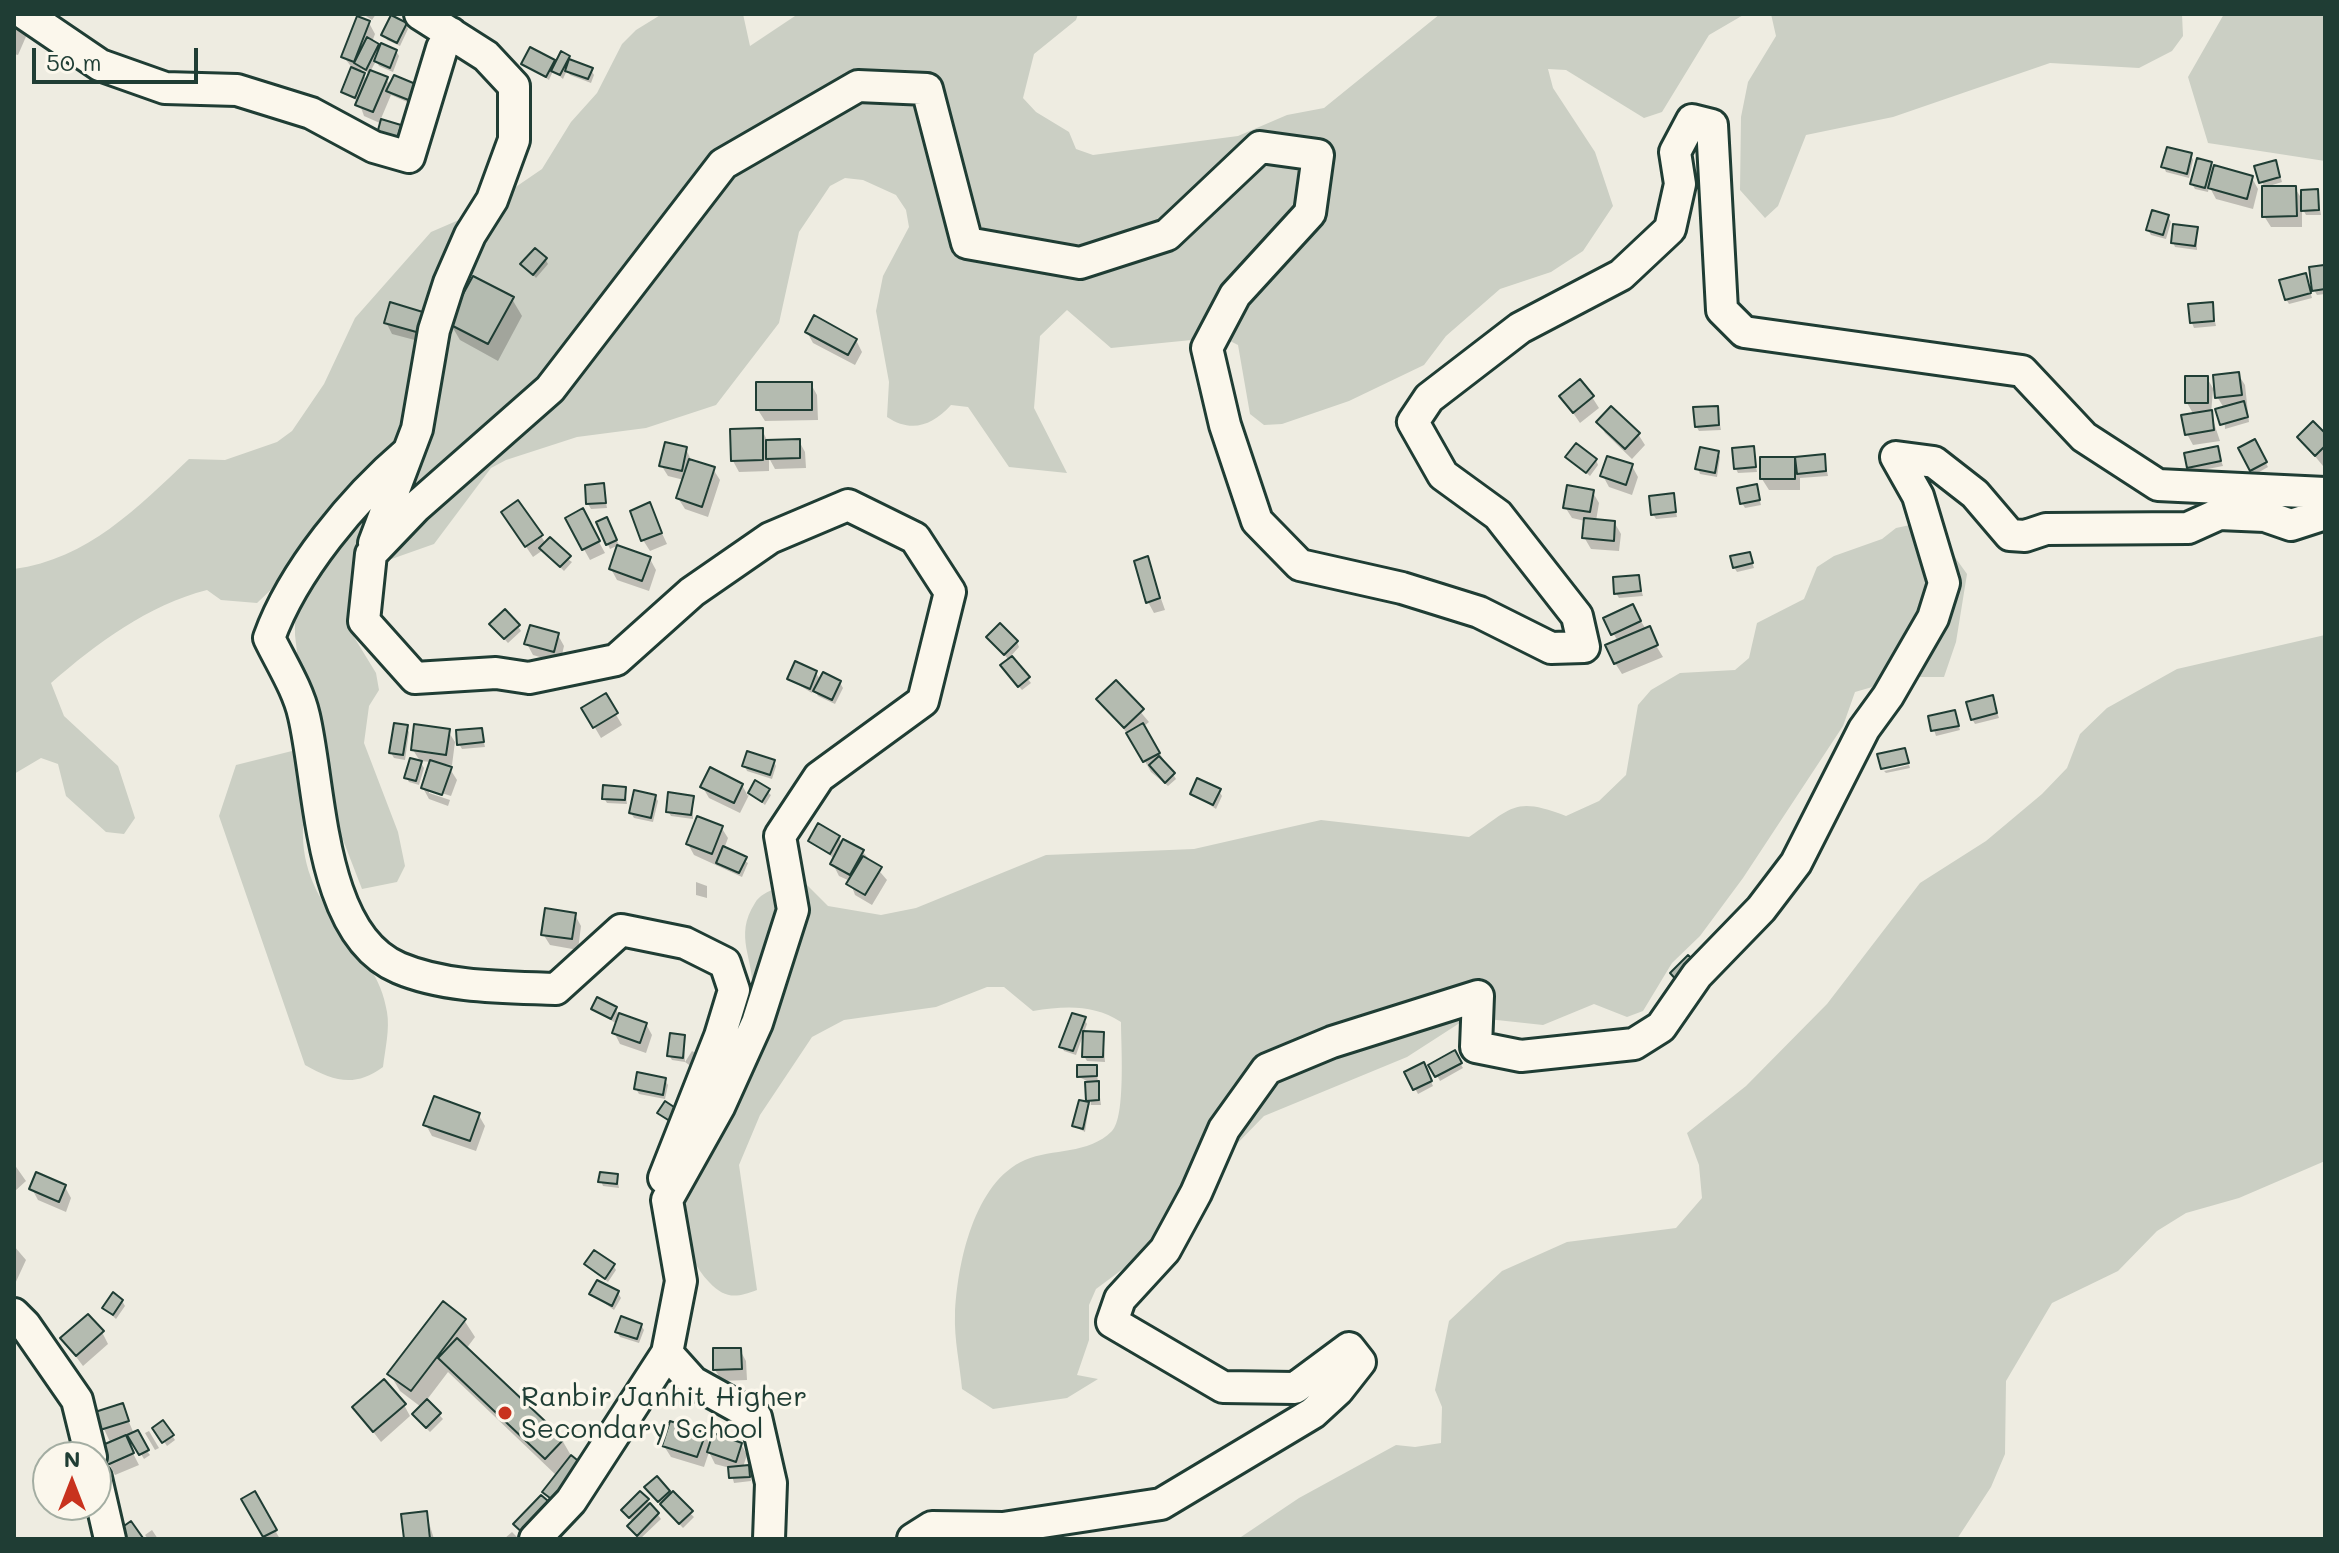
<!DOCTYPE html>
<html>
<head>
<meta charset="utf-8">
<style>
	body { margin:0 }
	#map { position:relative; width:2339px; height:1553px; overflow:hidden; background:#eeece1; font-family:Mali,sans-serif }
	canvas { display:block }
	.frame { position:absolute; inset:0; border:16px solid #1f3d34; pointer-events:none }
	.north { position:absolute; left:32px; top:1441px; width:80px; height:80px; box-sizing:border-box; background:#fbf7ec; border:2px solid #a3ada2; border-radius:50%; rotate:0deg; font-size:22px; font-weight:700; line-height:32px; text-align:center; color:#1f3d34 }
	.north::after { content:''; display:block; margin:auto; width:28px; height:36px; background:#c8321e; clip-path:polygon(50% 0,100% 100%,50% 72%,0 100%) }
	.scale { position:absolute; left:32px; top:48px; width:166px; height:36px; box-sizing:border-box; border:4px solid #1f3d34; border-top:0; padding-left:10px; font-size:24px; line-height:28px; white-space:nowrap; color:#1f3d34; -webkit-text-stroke:6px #fbf7ec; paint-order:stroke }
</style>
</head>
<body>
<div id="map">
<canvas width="2339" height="1553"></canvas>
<div class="frame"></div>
<div class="north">N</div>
<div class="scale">50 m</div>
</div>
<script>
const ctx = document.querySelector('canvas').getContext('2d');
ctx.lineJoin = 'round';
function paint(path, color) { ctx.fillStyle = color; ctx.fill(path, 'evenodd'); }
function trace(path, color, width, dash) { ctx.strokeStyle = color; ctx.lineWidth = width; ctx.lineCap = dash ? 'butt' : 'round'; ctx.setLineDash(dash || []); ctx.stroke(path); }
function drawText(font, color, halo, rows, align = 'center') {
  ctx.font = font + ' Mali,sans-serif'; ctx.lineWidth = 7; ctx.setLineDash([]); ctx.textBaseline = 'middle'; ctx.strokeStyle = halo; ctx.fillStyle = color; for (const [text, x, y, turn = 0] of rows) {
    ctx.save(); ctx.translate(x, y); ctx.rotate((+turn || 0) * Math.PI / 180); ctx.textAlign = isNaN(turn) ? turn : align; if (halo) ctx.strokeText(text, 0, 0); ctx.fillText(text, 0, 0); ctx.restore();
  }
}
paint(new Path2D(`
	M662 14H743L750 46 798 14H1078L1076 20 1034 54 1023 98 1036 112 1069 132 1076 149 1093 155 1238 136 1287 115 1324 108 1440 14H1745L1709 35 1662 112 1644 118 1566 70 1548 69 1553 88 1595 152 1613 206 1583 251 1551 272 1500 289 1446 336 1424 365 1349 401 1282 424 1264 425 1250 414 1238 345 1222 337 1111 348 1067 310 1040 336 1034 408 1067 473 1009 467 968 407 951 405C932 426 911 433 887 417L889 382 876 311 883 276 909 227 906 210 896 195 863 180 845 178 830 186 799 232 779 323 716 405 646 428 577 437 506 460 491 468 434 544 366 568 354 637 376 673 379 690 369 706 364 743 398 832 405 866 397 882 362 889 343 840 318 817 303 826C299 915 377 942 387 1012 390 1029 385 1050 383 1067 354 1088 334 1081 305 1065L219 816 236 765 308 747 295 635V567L257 603 221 600 207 590C148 605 97 643 51 683L64 716 118 766 135 818 124 834 106 832 66 796 58 764 41 758 14 774V569C88 559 137 508 189 459L225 460 277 442 292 431 324 384 355 318 431 232 482 210 542 169 571 122 597 93 622 44 636 30Z
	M1771 14H2182L2183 36 2172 51 2139 68 2050 63 1893 117 1806 135 1778 206 1765 218 1740 190 1741 117 1748 82 1776 36Z
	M2224 14H2325V161L2208 143 2188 77Z
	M1929 521 1967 574 1956 642 1944 677H1907L1855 692 1843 726 1743 878 1700 936 1672 963 1643 1011 1627 1017 1594 1004 1543 1025 1469 1017 1407 1057 1264 1116 1227 1154 1192 1165 1162 1229 1139 1257 1096 1289 1089 1305V1340L1077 1375 1098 1379 1067 1398 993 1409 962 1389C960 1365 954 1339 955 1315 957 1264 974 1182 1025 1160 1053 1148 1088 1155 1112 1131 1126 1117 1121 1044 1121 1022 1093 1004 1065 1006 1033 1011L1004 987H987L936 1007 844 1020 812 1037 760 1115 739 1165 757 1290C736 1298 725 1299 709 1282 658 1227 694 1142 714 1081 721 1056 750 1013 752 992 755 959 733 937 755 903 764 888 788 886 804 882L828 906 881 915 916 908 1046 855 1194 849 1321 820 1469 837C1513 808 1513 796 1566 816L1599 801 1626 775 1638 705 1651 690 1680 673 1735 670 1749 658 1757 623 1804 599 1817 567 1834 556 1882 539 1896 528Z
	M2325 635V1161L2239 1198 2186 1213 2157 1231 2118 1271 2052 1303 2006 1381 2005 1454 1991 1487 1957 1539H1238L1299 1498 1396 1445 1415 1447 1441 1443 1442 1407 1435 1390 1449 1321 1502 1271 1567 1242 1676 1228 1702 1198 1699 1165 1687 1133 1746 1086 1827 1004 1920 883 1986 841 2042 794 2067 768 2080 734 2107 708 2177 669Z`), '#cbcfc4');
paint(new Path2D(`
	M363 14H376L372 20Z
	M14 18 28 32 18 55 14 54Z
	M369 23 375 34 372 42 380 50 396 51 399 56 393 72 379 66 376 61 370 72 386 79 391 86 395 77 414 105 391 95 380 121 400 126 407 138 400 161 382 124 364 116 359 102 343 92 353 69 343 56ZM361 69 370 74 367 81Z
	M406 24 408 29 400 46 387 40 384 35Z
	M568 57 571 62 591 70 594 75 591 83 570 75 567 70 563 79 553 71 549 80 523 64 553 61 556 66Z
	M2191 155 2193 160 2189 178 2166 172 2164 167Z
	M2211 164 2215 171 2252 178 2258 189 2253 209 2216 199 2209 186 2208 192 2195 189 2192 184Z
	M2257 167 2278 168 2282 182 2266 187 2295 188 2303 201 2317 191 2321 215H2306L2302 208V227H2271L2264 216V187Z
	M2168 217 2171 222 2166 239 2151 235 2148 230Z
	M2197 229V250L2175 247 2173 242Z
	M545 259 548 264 536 278 523 264Z
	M2323 267 2325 294 2317 295 2314 290Z
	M2307 281 2312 298 2289 304 2286 299Z
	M512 299 522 316 498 361 460 340 450 323Z
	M2211 304 2216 326 2194 328 2192 323Z
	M425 315 426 343 392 334 386 322Z
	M807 332 856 340 862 352 855 365 813 343Z
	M2238 374 2245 385 2249 422 2225 429 2224 408 2213 390 2211 414 2220 441 2193 445 2187 434 2194 415 2187 403 2207 378 2217 395Z
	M811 384 817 395 818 420 765 421 758 410Z
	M1562 397H1592L1599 408 1580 423Z
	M1717 408 1721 430 1699 431 1696 426Z
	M1599 422 1638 434 1645 445 1632 459 1605 433Z
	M762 430 768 442 799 441 805 452 806 468 775 469 769 458V471L739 472 733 461Z
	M2325 436V464L2323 466 2300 438Z
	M2255 442 2268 467 2254 475 2240 449Z
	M1753 448 1757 472 1738 473 1736 469Z
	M2217 448 2223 466 2192 472 2189 467Z
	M686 449 692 462 713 469 720 480 708 517 685 509 678 498 684 480 668 476 661 465Z
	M1718 453 1720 457 1717 477 1700 474 1698 469Z
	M1824 456 1828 476 1800 478V490H1769L1762 479 1793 459 1799 469Z
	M1568 458 1596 460 1598 465 1590 476Z
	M1632 466 1638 477 1632 495 1609 487 1603 476Z
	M603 485 607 508 591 509 588 504Z
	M1756 486 1761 505 1745 508 1742 503Z
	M1592 491 1599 503 1596 521 1614 522 1621 534 1619 551 1591 549 1584 537 1585 521 1572 518 1565 507Z
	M1673 495 1677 517 1656 519 1653 514Z
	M649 505 667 544 650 551 643 540Z
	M582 511 605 553 590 560 567 519Z
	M606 520 619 545 610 549 598 523Z
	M510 523 541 536 546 544 572 562 564 571 543 550 533 557Z
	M650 559 656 570 649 591 617 580 611 569Z
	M1147 559 1165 610 1154 613 1148 602Z
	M1751 559 1754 568 1737 572 1734 567Z
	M1638 577 1643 596 1619 598 1616 593Z
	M1639 618 1663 657 1622 674 1615 663 1618 642 1606 619Z
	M518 626 521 631 508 643 495 629Z
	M558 635 564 646 560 663 533 655 527 644Z
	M988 637 1017 642 1019 647 1010 657 1031 683 1022 690 1005 671 1009 660Z
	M816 673 821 681 840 683 843 688 835 704 818 696 814 689 812 693 789 679Z
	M1116 683 1149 722 1143 727 1176 779 1168 786 1151 772 1132 739 1099 700Z
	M605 696 622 725 601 738 584 709Z
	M1992 697 1999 718 1975 724 1972 719Z
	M1954 712 1960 730 1936 736 1930 718Z
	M406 727 409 732 405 760 394 758 391 753Z
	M481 730 485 747 462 749 459 744Z
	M448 731 455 742 452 765 441 764 450 769 457 780 451 796 429 789V793L450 800 448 806 429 799 423 788 431 762 420 761 413 750Z
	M774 762 776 766 772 779 747 771 745 766Z
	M421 763 424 768 419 785 409 782 406 777Z
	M1909 765 1910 768 1886 773 1884 771Z
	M756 783 771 795 765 805 750 793 740 813 709 798 702 786 742 785 748 796Z
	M625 788 627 804 607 803 604 798Z
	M1219 791 1222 796 1216 809 1192 793Z
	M655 796 658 801 653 822 634 818 631 813Z
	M693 798V819L671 816 668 811Z
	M721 827 728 838 724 849 748 863 742 877 694 855 688 844Z
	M839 838 843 845 862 851 887 880 872 905 855 895 850 881 839 876 833 864 835 859 810 841Z
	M696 882 707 886V898L696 895Z
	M575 915 581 926 578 950 550 945 543 934Z
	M616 1008 618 1014 646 1024 652 1035 646 1053 620 1044 614 1032 617 1024 593 1009Z
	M1084 1019 1087 1024 1076 1055 1064 1051 1062 1046Z
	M1103 1034 1105 1062 1087 1061 1084 1056Z
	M684 1037 685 1062 672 1060 669 1055Z
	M692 1051 706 1059 702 1074 685 1062Z
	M1454 1053 1463 1068 1440 1081 1431 1065Z
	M1423 1065 1433 1086 1418 1094 1407 1073Z
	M1096 1067 1101 1105H1089L1085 1132 1074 1126 1080 1102 1091 1105 1087 1081 1079 1077Z
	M665 1080 668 1085 665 1099 639 1094 636 1089Z
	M478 1114 485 1126 476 1151 432 1136 426 1125Z
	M14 1164 26 1181 15 1191 14 1190Z
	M617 1176 619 1188 603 1186 601 1181Z
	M65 1187 71 1198 66 1212 38 1200 32 1189Z
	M14 1246 26 1260 14 1286Z
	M586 1264 613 1265 616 1270 608 1282Z
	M618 1293 621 1298 614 1310 592 1294Z
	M122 1301 125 1306 116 1319 104 1308Z
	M464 1320 475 1337 466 1349 562 1440 573 1459 551 1503 544 1492 557 1476 448 1372 426 1401 443 1419 430 1432 417 1419 421 1407 400 1391 390 1374Z
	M641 1325 644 1330 639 1343 620 1337 617 1332Z
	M102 1332 108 1344 83 1366 62 1338Z
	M740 1350 746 1361 747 1380 722 1381 715 1370Z
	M122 1405 134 1434 150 1455 144 1459 129 1434 124 1436 139 1465 115 1475 109 1464 111 1444 97 1414Z
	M404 1405 410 1416 381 1442 354 1407Z
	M163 1422 175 1440 167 1446 155 1428Z
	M149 1431 159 1448 155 1450 145 1433Z
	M704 1434 711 1446 741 1444 747 1455 743 1467 750 1472 751 1481 734 1483 730 1468 715 1464 709 1452 704 1467 671 1457 664 1446Z
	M649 1492H668L694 1517 683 1528Z
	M254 1494 280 1539H266L244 1499Z
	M647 1500 661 1519 640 1539 632 1531 633 1522 626 1515Z
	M426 1513 434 1539H406Z
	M152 1530 158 1539H148L145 1535Z
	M512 1532 519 1539H504Z`), '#0003');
const building = new Path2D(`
	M391 15 407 23 397 43 381 35Z
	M357 16 370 21 354 62 341 57Z
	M367 37 379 44 366 70 354 63Z
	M381 43 397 50 390 68 374 61Z
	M530 47 555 60 546 77 521 64Z
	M561 51 570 56 560 75 551 71Z
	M569 59 593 68 588 79 565 71Z
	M351 67 365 73 355 98 341 92Z
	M370 70 388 77 373 112 355 105Z
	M394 75 418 85 411 101 386 91Z
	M381 119 401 125 394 151 374 145Z
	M2167 147 2192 153 2187 174 2161 167Z
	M2197 158 2212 162 2205 188 2190 184Z
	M2276 160 2280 177 2259 183 2254 166Z
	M2214 165 2253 176 2247 199 2208 188Z
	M2262 186H2296L2297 216 2262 217Z
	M2318 189 2319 210 2301 211V190Z
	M2152 210 2169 215 2163 235 2146 230Z
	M2173 224 2198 227 2195 246 2171 243Z
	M535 248 547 258 533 275 520 264Z
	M2324 265 2325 289 2312 291 2309 267Z
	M2306 273 2311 293 2285 300 2279 280Z
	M473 276 514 297 488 344 447 323Z
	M390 302 426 313 420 333 384 323Z
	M2213 302 2214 321 2190 323 2188 304Z
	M814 315 857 339 848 355 805 332Z
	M2239 372 2242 395 2215 398 2213 375Z
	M2185 376H2208V403H2185Z
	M1580 379 1594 396 1573 413 1559 396Z
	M756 382H812V410H756Z
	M2244 401 2248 417 2220 425 2215 409Z
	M1611 406 1640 433 1625 449 1596 422Z
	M1718 406 1719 425 1695 427 1693 407Z
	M2212 410 2214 430 2185 435 2181 415Z
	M2313 421 2325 433V446L2315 456 2297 437Z
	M763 428V460L731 461 730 429Z
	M800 439V458L766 459V440Z
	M2255 439 2267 462 2250 471 2238 448Z
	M665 442 687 447 682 471 659 466Z
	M1576 443 1597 459 1586 473 1565 457Z
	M1754 446 1756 467 1734 469 1732 448Z
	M2218 446 2221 461 2187 468 2184 453Z
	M1700 447 1719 451 1715 473 1695 469Z
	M1825 454 1826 471 1797 474 1795 457Z
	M1607 456 1633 464 1626 485 1600 476Z
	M1760 457H1795V479H1760Z
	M689 459 715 467 702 507 676 498Z
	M604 483 606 503 586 504 585 485Z
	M1757 484 1760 500 1740 504 1737 488Z
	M1567 485 1594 490 1590 512 1563 508Z
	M1674 493 1676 512 1651 515 1649 496Z
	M518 500 543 535 525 547 501 512Z
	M650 502 662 533 641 541 630 511Z
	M583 508 600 541 582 550 565 518Z
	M607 517 617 540 606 545 596 522Z
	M1584 518 1615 521 1614 541 1582 538Z
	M550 537 571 556 560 567 539 548Z
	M617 545 651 557 642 581 609 569Z
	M1750 552 1753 563 1733 568 1730 556Z
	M1148 556 1160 598 1146 603 1134 561Z
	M1639 575 1641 591 1614 594 1613 577Z
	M1633 604 1641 621 1611 635 1603 618Z
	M505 609 520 625 504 639 489 624Z
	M1000 623 1018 641 1004 655 986 637Z
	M530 625 559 633 554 652 524 644Z
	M1650 626 1658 645 1614 664 1605 645Z
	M1012 656 1030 677 1018 687 1000 665Z
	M795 661 817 671 810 689 787 679Z
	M823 672 841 681 832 700 813 691Z
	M1116 680 1144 709 1124 728 1096 699Z
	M606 693 618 713 593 728 581 708Z
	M1993 695 1997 713 1971 720 1966 702Z
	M1955 710 1959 726 1931 731 1928 716Z
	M394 723 408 725 403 755 389 753Z
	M1143 723 1160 753 1143 762 1126 733Z
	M414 724 450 729 446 755 411 750Z
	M482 728 484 742 457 745 456 730Z
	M1905 748 1909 763 1881 769 1877 754Z
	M747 751 775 760 770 775 742 766Z
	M1159 756 1175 773 1165 783 1149 765Z
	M410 758 422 761 416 781 404 778Z
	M430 760 452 767 442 795 421 788Z
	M710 767 743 784 734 803 700 787Z
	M1197 778 1221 789 1213 805 1190 794Z
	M755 780 770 789 762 802 748 793Z
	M603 785 626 787 625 800 602 799Z
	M634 790 656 795 651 818 629 813Z
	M668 792 694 796 691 815 666 812Z
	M697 816 723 826 712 854 686 844Z
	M818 823 840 836 830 854 808 841Z
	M843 839 864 850 850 875 830 864Z
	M723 846 747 857 739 873 716 863Z
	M863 856 882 867 865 895 846 884Z
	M545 908 576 913 572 939 541 935Z
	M1688 955 1699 965 1680 984 1670 973Z
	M597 997 617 1007 611 1019 591 1009Z
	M619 1013 647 1023 640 1043 612 1033Z
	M1072 1013 1086 1017 1073 1051 1059 1047Z
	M1083 1031 1104 1032 1103 1057H1082Z
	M670 1033 685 1035 683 1058 667 1056Z
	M1455 1050 1462 1063 1435 1077 1428 1065Z
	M1424 1062 1432 1081 1413 1090 1404 1072Z
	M1077 1065H1097V1076L1077 1077Z
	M637 1072 666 1078 663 1095 634 1089Z
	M1099 1081V1100L1086 1101 1085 1082Z
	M434 1096 480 1113 470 1141 423 1125Z
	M1079 1100 1089 1102 1083 1129 1072 1126Z
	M665 1101 680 1111 673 1123 657 1113Z
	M36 1172 66 1185 59 1202 29 1189Z
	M600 1172 618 1174 617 1184 598 1182Z
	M594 1250 615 1264 605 1279 584 1264Z
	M597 1280 619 1291 612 1306 589 1294Z
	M113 1292 123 1300 113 1315 102 1308Z
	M443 1301 466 1319 411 1391 387 1374Z
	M88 1314 104 1331 76 1356 60 1338Z
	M621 1316 642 1324 637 1339 615 1332Z
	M457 1338 564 1439 545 1459 438 1358Z
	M713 1348H741L742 1369 713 1370Z
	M384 1379 406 1404 373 1432 352 1407Z
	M427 1399 441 1413 426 1428 412 1414Z
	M123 1403 129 1421 100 1430 95 1412Z
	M163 1420 174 1435 162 1443 152 1428Z
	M670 1421 706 1433 697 1457 662 1446Z
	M138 1430 149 1450 139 1455 127 1435Z
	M713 1433 742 1443 736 1462 707 1452Z
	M126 1435 134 1453 107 1465 98 1447Z
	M571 1455 587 1468 558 1504 542 1492Z
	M749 1465 750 1477 729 1478 728 1467Z
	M657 1476 670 1491 658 1502 644 1487Z
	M255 1491 277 1530 263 1537 241 1499Z
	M640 1491 649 1499 629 1518 621 1510Z
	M673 1491 693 1511 679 1524 660 1504Z
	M541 1495 554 1506 526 1536 513 1524Z
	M650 1503 659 1513 637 1536 627 1526Z
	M427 1511 430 1539H404L401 1514Z
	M131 1521 143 1538 119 1539 114 1533Z`);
paint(building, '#b4bbb0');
trace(building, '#1f3d34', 2);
const minor = new Path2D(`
	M25 14 100 65 165 88 237 90 311 113 374 147 409 157 442 48 451 33
	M408 452C354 498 293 571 269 638 281 663 298 689 304 716 321 788 319 935 399 968 446 988 506 987 556 989L621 930 685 943 725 963 734 990 720 1036 664 1178
	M374 543 417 429 434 330 449 283 470 235 492 200 514 140V86L486 56 420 14
	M14 1314 25 1325 77 1400 91 1457
	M667 1353 693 1382 756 1417 771 1483 769 1539
	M96 1478 110 1539
	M535 1539 571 1501 667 1353 681 1281 667 1200 719 1107 757 1023 793 910 780 836 819 777 923 701 950 592 915 538 848 505 770 538 692 592 616 660 529 678 496 673 415 678 364 621 371 554 416 507 550 389 723 164 858 86 927 89 967 243 1080 263 1167 235 1260 147 1318 155 1310 213 1235 295 1207 348 1225 425 1257 521 1300 565 1402 588 1479 612 1551 648 1584 647 1577 616 1498 515 1443 475 1413 422 1429 398 1520 328 1621 275 1670 229 1680 184 1675 152 1692 120 1712 125 1722 310 1744 332 2022 371 2084 437 2158 485 2325 493
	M913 1539 932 1527 1003 1528 1161 1504 1313 1413 1338 1390 1360 1362 1349 1348 1295 1388 1223 1387 1112 1322 1120 1299 1165 1250 1196 1193 1224 1129 1267 1069 1332 1042 1478 996 1476 1047 1521 1056 1634 1044 1661 1027 1697 975 1761 909 1796 863 1864 729 1888 696 1933 618 1944 583 1918 496 1896 457 1934 462 1975 494 2010 535 2025 536 2046 529 2188 528 2219 514 2265 516 2291 525 2325 514`);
trace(minor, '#1f3d34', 36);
trace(minor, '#fbf7ec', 30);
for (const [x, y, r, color] of [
	[505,1413,8,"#c8321e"]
]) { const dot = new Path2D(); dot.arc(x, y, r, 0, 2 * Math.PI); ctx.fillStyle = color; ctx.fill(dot); trace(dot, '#fbf7ec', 3); }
drawText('28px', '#1f3d34', '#fbf7ec', [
	["Ranbir Janhit Higher",521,1397],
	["Secondary School",521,1429]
], 'left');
</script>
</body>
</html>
